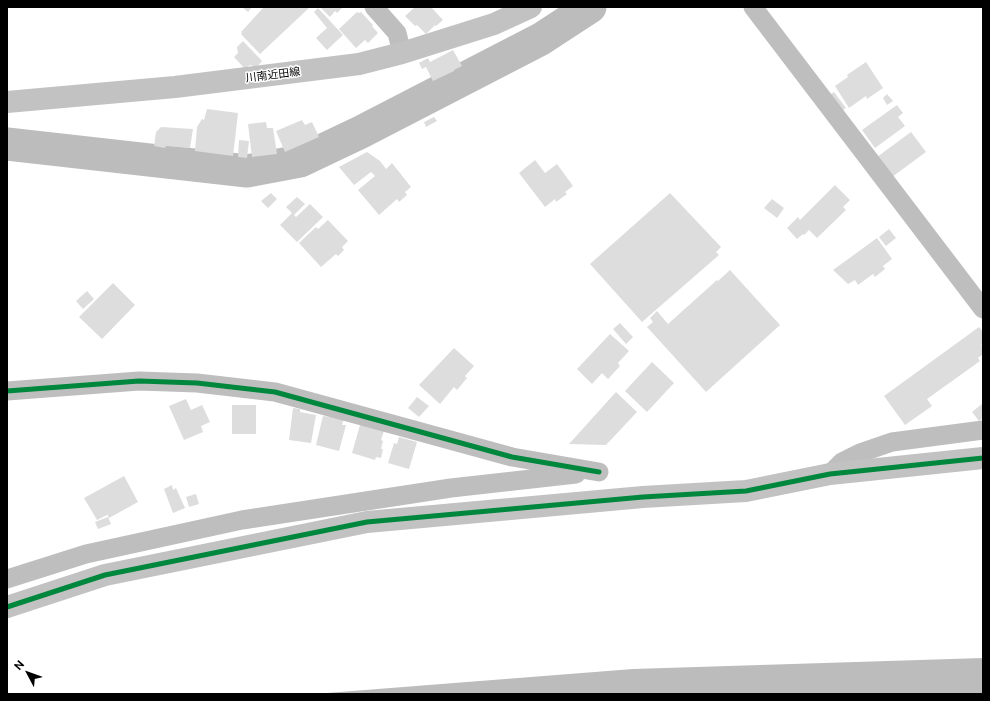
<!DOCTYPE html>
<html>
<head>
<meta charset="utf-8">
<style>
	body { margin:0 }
	#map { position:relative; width:990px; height:701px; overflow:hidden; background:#fff; font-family:"Public Sans",sans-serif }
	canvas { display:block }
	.frame { position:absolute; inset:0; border:8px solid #000; pointer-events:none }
	.north { position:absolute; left:8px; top:653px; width:40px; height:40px; -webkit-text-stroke:3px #fff; paint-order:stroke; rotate:311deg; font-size:11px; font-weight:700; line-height:16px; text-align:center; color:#000 }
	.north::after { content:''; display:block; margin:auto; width:14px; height:18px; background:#000; clip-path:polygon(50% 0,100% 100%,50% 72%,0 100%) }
</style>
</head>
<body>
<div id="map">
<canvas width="990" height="701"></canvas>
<div class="frame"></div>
<div class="north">N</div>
</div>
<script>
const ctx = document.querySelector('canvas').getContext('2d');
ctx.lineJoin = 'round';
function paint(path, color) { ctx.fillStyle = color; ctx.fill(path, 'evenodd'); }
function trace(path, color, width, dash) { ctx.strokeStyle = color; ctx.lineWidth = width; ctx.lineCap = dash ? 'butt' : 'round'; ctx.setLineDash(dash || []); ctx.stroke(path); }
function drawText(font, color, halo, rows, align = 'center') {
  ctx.font = font + ' "Public Sans","Noto Sans JP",sans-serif'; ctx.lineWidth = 3; ctx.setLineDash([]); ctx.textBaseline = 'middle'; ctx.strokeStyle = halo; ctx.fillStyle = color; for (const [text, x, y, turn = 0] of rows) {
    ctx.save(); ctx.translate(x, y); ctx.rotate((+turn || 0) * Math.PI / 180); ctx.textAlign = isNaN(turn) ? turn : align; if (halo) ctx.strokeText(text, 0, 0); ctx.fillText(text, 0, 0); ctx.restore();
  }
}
paint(new Path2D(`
	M983 658V694H314L633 669Z`), '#bcbcbc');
trace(new Path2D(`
	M7 144 247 171 300 161 361 132 541 39 590 7`), '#bcbcbc', 33);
paint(new Path2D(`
	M242 7H252L248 12Z
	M264 7H310L260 54 241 34 242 33 241 32Z
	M320 7H343L337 13 335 11 330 17Z
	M415 7H431L443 20 436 26 435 25 426 34 417 25 415 26 405 16Z
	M318 8 343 35 327 50 316 38 327 28 314 12Z
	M357 12 359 13 361 12 373 25 372 26 378 33 368 43 365 40 356 48 339 29Z
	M243 41 262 61 257 67 250 65 245 69 234 57 238 53 237 47Z
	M453 50 462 66 454 70V71L433 81 426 67 422 69 419 63 428 58 430 62Z
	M866 62 883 88 867 99 866 96 849 108 835 86 848 77 847 75Z
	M834 92 846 108 840 112 828 96Z
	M887 94 893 101 887 105 883 98Z
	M897 105 903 113 898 117 905 126 875 148 862 130Z
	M207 109 238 113 233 156 195 151 197 127 202 119 204 120Z
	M434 117 437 121 426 127 424 122Z
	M302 120 305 125 312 122 319 137 285 152 276 131Z
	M266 122 267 128H273L277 154 252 157 248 124Z
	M161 127 193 129 190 148 166 146 165 148 154 146 156 132Z
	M911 132 926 152 892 177 873 160Z
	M239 140 249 141 247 158 238 157Z
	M367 152 380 161 386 169 392 163 411 187 405 192 407 195 399 202 397 199 379 215 358 190 375 176 371 172 354 185 339 167Z
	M535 160 545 173 557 164 573 186 565 192 567 194 556 202 555 199 545 207 519 173Z
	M835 185 850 200 843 207 846 210 817 238 809 230 804 235 803 234 797 239 787 228 798 217 800 220Z
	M271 193 277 199 268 208 261 201Z
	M670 193 721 247 716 252 719 255 642 322 590 264Z
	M297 197 305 204 294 215 296 217 310 204 323 217 297 242 280 225 292 213 286 207Z
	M772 199 784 208 777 218 764 208Z
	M328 220 348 241 342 247 344 250 338 256 336 254 321 267 299 243 316 227 318 229Z
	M889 229 896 238 886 246 879 237Z
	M877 238 892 259 883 266 885 269 875 277 873 274 858 285 855 280 848 284 833 270Z
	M730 270 780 325 706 392 647 327 653 322 650 318 657 311 668 324 717 280 718 281Z
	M113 283 135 305 102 339 79 317Z
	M87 291 94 299 83 309 76 301Z
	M620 323 633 337 626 344 613 329Z
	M979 327 983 332V344L981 345 983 347V354L978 358 980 361 927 399 932 406 905 425 884 396Z
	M610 334 629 351 618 363 620 366 608 379 602 373 592 384 577 369Z
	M454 348 474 366 465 376 467 378 457 390 454 387 440 404 419 385Z
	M652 362 674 383 647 412 625 391Z
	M616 392 637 412 606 445 569 444Z
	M417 397 429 406 419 417 408 408Z
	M186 399 191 410 202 405 210 422 201 426 203 432 184 440 169 406Z
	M982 404 983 405V418L979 421 972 412Z
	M232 405H256V434H232Z
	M293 408 300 409V412L316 415 311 443 289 440Z
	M330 415 344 418 342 425H346L339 451 316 445 323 416 330 417Z
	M360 425 384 431 381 440 383 441 381 449H383L381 458 376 457 375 460 352 453Z
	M399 437 417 442 409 469 388 463 394 443 397 444Z
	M124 476 138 502 109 518 107 514V515L97 520 84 498Z
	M172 485 173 490 176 488 185 508 173 513 164 489Z
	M196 494 199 504 189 507 186 497Z
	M108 517 111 524 98 529 95 522Z`), '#ddd');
trace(new Path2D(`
	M374 7 397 33 402 53
	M753 7 983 309
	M7 391 139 381 197 383 275 392 512 457 599 472
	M830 474 842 462 860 453 892 442 983 430
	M7 579 86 554 242 520 451 488 576 474`), '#bebebe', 19);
trace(new Path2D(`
	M7 102 175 87 359 64 402 53 494 24 531 7
	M7 607 105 575 367 522 643 497 746 491 830 474 983 458`), '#c2c2c2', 22);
trace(new Path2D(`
	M7 391 139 381 197 383 275 392 512 457 599 472
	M7 607 105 575 367 522 643 497 746 491 830 474 983 458`), '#00873e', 5);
drawText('11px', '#000', '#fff', [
	["川南近田線",273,75,-7]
]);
</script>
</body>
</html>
